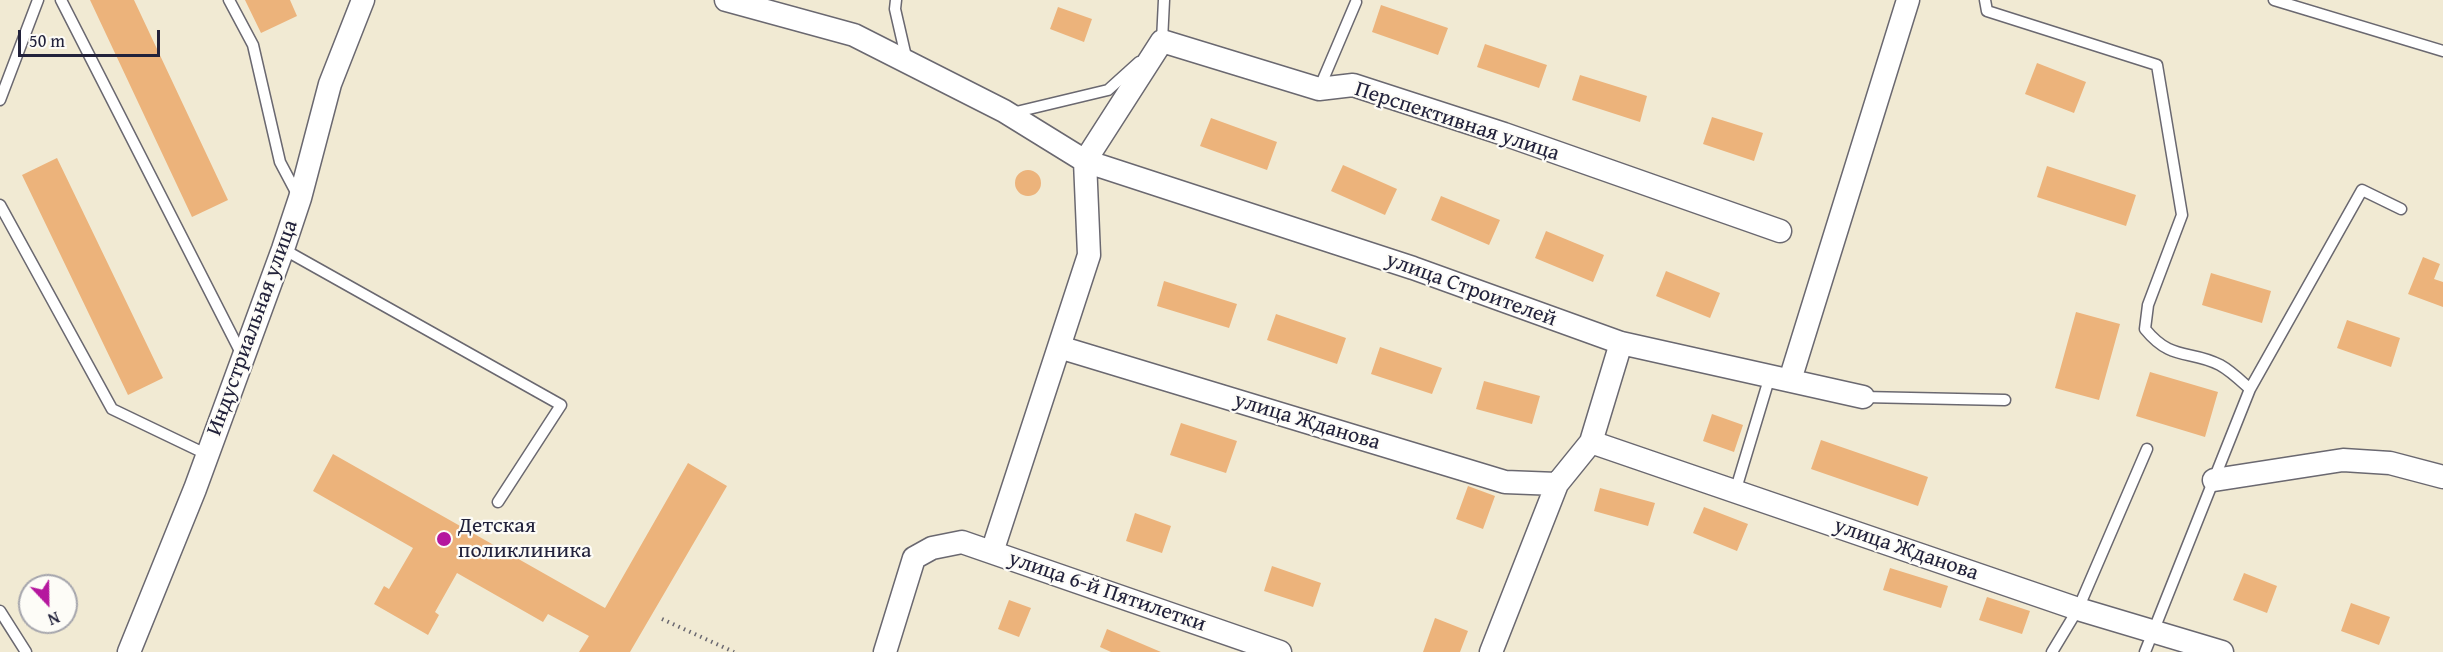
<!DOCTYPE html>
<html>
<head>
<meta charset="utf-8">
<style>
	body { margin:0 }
	#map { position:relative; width:2443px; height:652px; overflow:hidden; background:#f1ead3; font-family:"Gentium Book Plus",serif }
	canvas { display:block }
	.north { position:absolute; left:18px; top:574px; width:60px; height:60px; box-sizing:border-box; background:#fdfcf7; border:2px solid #a5a5ac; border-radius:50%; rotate:158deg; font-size:16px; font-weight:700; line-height:24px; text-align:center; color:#22223b }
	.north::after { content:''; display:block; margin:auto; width:21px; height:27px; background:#b5179e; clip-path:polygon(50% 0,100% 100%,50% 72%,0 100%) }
	.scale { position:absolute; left:18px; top:30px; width:142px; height:27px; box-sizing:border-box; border:3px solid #22223b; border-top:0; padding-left:8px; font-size:18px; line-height:21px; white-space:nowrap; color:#22223b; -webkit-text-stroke:4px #fdfcf7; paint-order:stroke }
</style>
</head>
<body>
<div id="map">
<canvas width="2443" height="652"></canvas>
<div class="north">N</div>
<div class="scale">50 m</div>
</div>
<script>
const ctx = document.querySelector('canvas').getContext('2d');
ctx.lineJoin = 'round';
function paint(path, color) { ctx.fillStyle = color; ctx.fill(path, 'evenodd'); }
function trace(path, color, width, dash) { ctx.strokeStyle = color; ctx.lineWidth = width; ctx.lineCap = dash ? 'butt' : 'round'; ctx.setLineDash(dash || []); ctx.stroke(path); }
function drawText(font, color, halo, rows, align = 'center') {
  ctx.font = font + ' "Gentium Book Plus",serif'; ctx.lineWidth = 4.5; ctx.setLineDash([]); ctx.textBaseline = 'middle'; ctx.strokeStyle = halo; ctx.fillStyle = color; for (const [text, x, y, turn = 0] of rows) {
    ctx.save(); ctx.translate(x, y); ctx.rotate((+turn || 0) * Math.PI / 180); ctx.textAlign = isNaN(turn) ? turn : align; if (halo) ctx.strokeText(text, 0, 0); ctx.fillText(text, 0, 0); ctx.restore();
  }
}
paint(new Path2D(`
	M90 0H134L228 200 192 217Z
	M245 0H290L297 16 261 33Z
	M1381 5 1448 28 1438 55 1372 32Z
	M1058 7 1092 19 1084 42 1050 29Z
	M1485 44 1547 65 1539 88 1477 67Z
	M2037 63 2086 82 2074 113 2025 94Z
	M1580 75 1647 96 1640 122 1572 100Z
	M1712 117 1763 133 1754 161 1703 144Z
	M1211 118 1277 142 1267 170 1200 146Z
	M57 158 163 378 128 395 22 175Z
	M1343 165 1397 189 1385 215 1331 191Z
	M2047 166 2136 195 2126 226 2037 197Z
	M1015 183a13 13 0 1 1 26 0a13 13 0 1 1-26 0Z
	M1441 196 1500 220 1489 245 1431 220Z
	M1546 231 1604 255 1593 282 1535 258Z
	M2423 257 2440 264 2434 279 2443 282V307L2408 294Z
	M1666 271 1720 293 1710 318 1656 296Z
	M2211 273 2271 291 2262 323 2202 305Z
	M1164 281 1237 304 1229 328 1157 306Z
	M2076 312 2120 324 2099 400 2055 388Z
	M1276 314 1346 338 1337 364 1267 340Z
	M2347 320 2400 338 2391 367 2337 348Z
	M1380 347 1442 368 1432 394 1371 374Z
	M2150 372 2218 392 2205 437 2136 416Z
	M1484 381 1540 396 1532 424 1476 409Z
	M1712 414 1743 425 1734 452 1703 441Z
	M1181 423 1237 441 1226 473 1170 455Z
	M1821 440 1928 477 1918 506 1811 469Z
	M333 454 605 608 688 463 727 486 630 652H579L589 636 548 614 543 622 457 573 435 612 439 615 428 635 374 604 384 586 389 589 413 548 313 491Z
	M1468 486 1495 496 1483 529 1456 519Z
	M1600 488 1655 503 1648 526 1594 511Z
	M1704 507 1748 524 1737 551 1693 533Z
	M1135 513 1171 526 1162 553 1126 541Z
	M1272 566 1321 583 1313 607 1264 591Z
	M1890 568 1948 586 1941 608 1883 590Z
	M2244 573 2277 586 2267 613 2233 600Z
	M1987 597 2030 611 2022 634 1979 620Z
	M1009 600 1031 608 1019 637 998 629Z
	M2351 603 2390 617 2379 645 2341 631Z
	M1435 618 1468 631 1460 652H1423Z
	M1107 629 1161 652H1111L1100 647Z`), '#ecb37b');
const lane = new Path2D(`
	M61 0 242 355
	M229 0 253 45 280 162 298 196
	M896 0 895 9 907 61
	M1985 0 1987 11 2157 65 2182 215 2148 305 2145 329C2172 362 2189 349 2220 365 2231 371 2241 381 2250 389
	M2274 0 2443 51
	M1159 44 1162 41 1164 0
	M1319 89 1356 2
	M0 100 38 0
	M1012 113 1108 90 1139 62
	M0 205 112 409 208 455
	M283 249 561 405 498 502
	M1863 397 2005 400
	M1735 492 1770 376
	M0 611 26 652
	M2052 652 2078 609 2147 449
	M2145 652 2250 389 2362 190 2401 209`);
const street = new Path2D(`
	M726 0 854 35 1004 111 1085 161 1413 268 1621 343 1863 397
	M1085 161 1162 41 1319 89 1353 85 1504 134 1780 231
	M1059 347 1505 482 1557 484
	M1790 380 1908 0
	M1591 442 2078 609 2222 652
	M2214 480 2343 460 2390 463 2443 477
	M992 552 1089 255 1085 161
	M129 652 195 489 283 249 300 198 330 84 363 0
	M885 652 914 558 932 548 962 542 1280 652
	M1491 652 1557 484 1591 442 1621 343`);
trace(lane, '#6a6870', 13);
trace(street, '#6a6870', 25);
trace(new Path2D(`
	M662 619 734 652`), '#6a6870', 4, [1.5, 4.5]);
trace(lane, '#fff', 10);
trace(street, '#fff', 22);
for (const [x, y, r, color] of [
	[444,539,8,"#b5179e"]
]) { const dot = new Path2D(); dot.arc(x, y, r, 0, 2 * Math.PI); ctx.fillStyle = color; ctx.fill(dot); trace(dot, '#fdfcf7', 2); }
drawText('22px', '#22223b', '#fdfcf7', [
	["Перспективная улица",1457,122,18],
	["улица Строителей",1471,290,20],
	["Индустриальная улица",253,328,-70],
	["улица Жданова",1307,422,17],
	["улица Жданова",1906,550,19],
	["улица 6-й Пятилетки",1107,592,19]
]);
drawText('22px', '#22223b', '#fdfcf7', [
	["Детская",458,526],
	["поликлиника",458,551]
], 'left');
</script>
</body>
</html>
